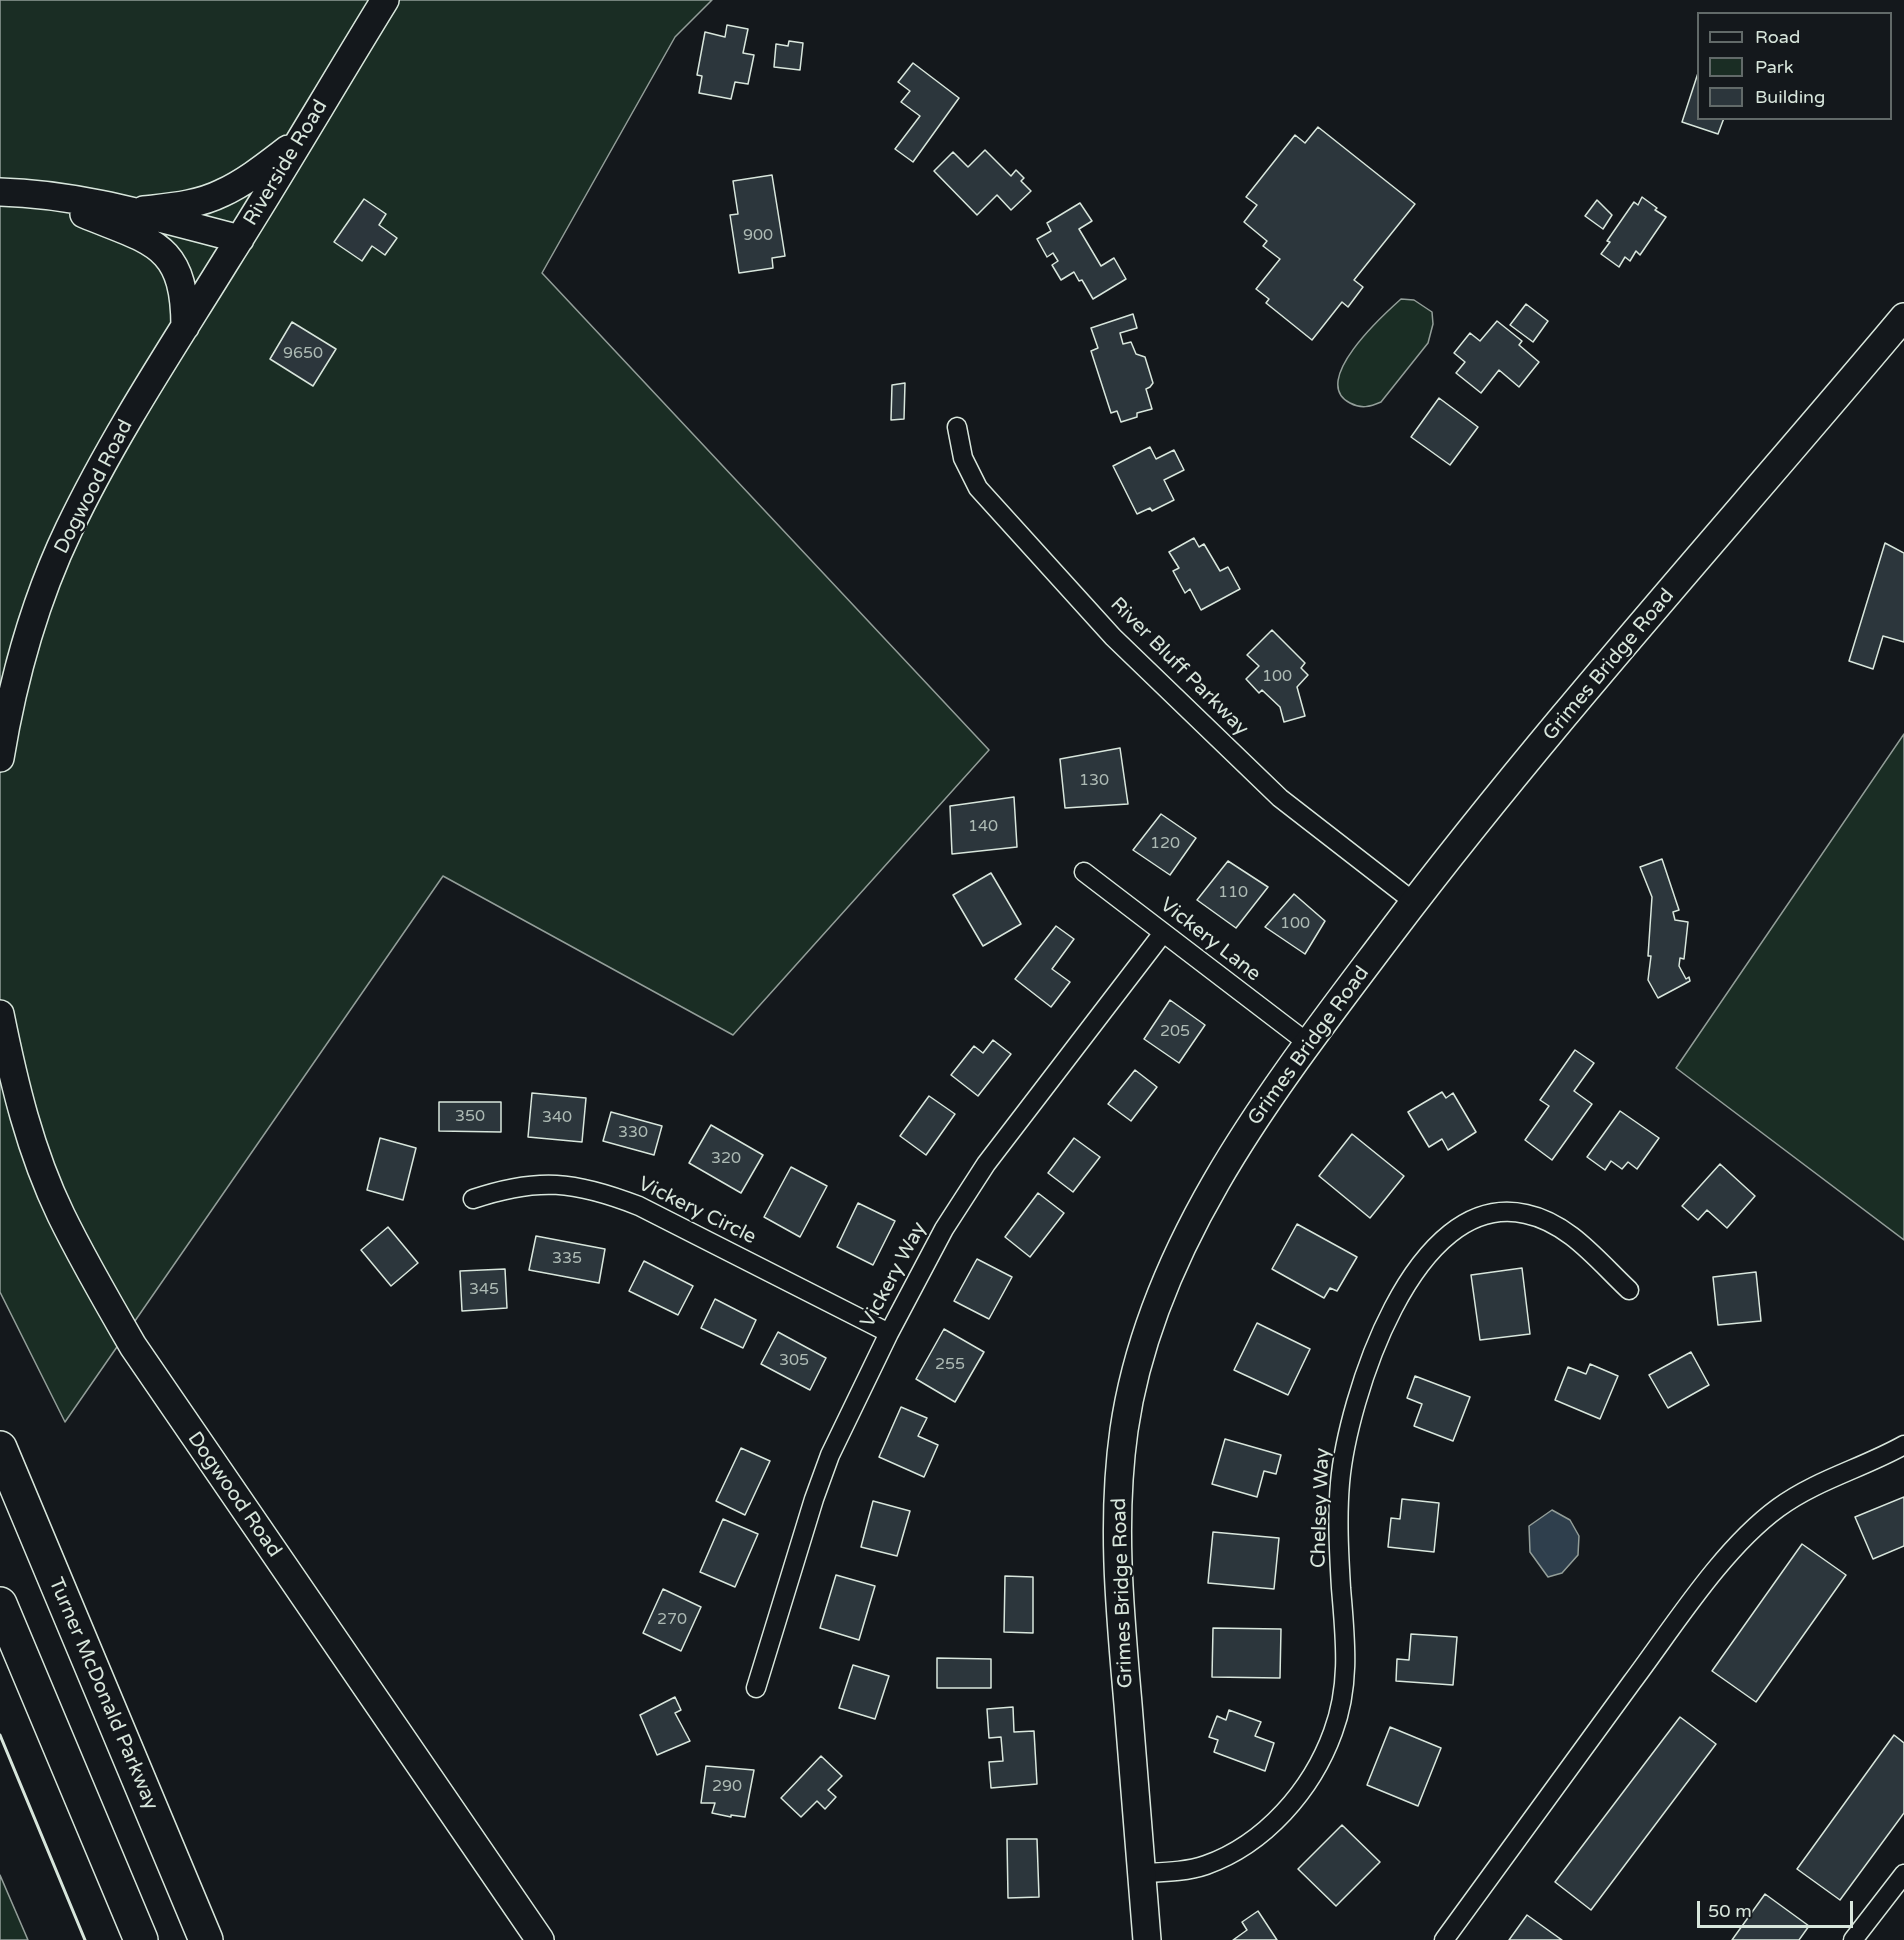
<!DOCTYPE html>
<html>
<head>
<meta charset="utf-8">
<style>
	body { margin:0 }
	#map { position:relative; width:1904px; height:1940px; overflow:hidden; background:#14181c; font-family:"Varela Round",sans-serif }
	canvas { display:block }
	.legend { position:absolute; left:1697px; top:12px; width:195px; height:108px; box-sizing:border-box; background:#14181c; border:2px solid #626a69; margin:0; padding:8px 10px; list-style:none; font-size:18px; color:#d8e6dc }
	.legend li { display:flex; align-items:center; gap:12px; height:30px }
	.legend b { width:30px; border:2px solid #626a69 }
	.scale { position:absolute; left:1697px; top:1901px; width:156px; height:27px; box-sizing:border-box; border:3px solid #d8e6dc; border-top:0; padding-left:8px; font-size:18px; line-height:21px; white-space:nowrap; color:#d8e6dc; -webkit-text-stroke:4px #14181c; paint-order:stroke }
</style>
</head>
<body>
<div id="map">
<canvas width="1904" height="1940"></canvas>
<ul class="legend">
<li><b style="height:8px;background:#14181c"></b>Road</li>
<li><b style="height:16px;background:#1a2d24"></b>Park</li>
<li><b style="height:16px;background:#2c363c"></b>Building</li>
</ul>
<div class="scale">50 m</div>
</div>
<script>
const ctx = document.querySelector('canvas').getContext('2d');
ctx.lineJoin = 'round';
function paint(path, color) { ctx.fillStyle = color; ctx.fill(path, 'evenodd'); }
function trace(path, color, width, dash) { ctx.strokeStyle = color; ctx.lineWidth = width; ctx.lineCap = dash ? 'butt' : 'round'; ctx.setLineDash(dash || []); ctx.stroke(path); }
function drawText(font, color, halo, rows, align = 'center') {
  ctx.font = font + ' "Varela Round",sans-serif'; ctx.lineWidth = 4.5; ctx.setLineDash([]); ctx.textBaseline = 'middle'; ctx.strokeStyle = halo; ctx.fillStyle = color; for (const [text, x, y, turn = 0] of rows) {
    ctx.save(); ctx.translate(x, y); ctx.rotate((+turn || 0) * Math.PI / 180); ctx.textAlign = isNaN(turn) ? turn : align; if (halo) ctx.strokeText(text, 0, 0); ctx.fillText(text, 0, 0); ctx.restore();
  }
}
const green = new Path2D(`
	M0 0H712L675 37 542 273 989 750 733 1035 443 876 65 1422 0 1292Z
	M1401 299 1414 300 1432 312 1433 324 1428 343 1381 402C1370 407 1361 409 1350 403 1309 382 1383 315 1401 299Z
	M1904 734V1240L1676 1068Z
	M0 1875 28 1940H0Z`);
paint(green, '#1a2d24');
trace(green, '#939e99', 1.5);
const water = new Path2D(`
	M1552 1510 1570 1520 1579 1536 1578 1555 1562 1573 1548 1577 1530 1552 1529 1526Z`);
paint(water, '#2f3f4d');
trace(water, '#939e99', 1.5);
const building = new Path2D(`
	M727 25 748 29 743 53 754 55 748 84 735 82 731 99 699 93 702 76 697 75 705 32 725 37Z
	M789 41 803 43 800 70 774 67 776 44 788 46Z
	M913 63 959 98 913 162 895 149 920 116 901 102 910 91 898 82Z
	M1698 73V118H1724L1718 134 1682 122Z
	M1318 127 1415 204 1354 280 1363 287 1348 307 1342 302 1312 340 1266 303 1269 299 1256 289 1280 259 1263 246 1267 241 1244 222 1257 205 1246 197 1295 135 1305 143Z
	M985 150 1011 176 1016 170 1024 178 1021 181 1031 191 1011 210 997 195 977 215 934 171 953 152 968 167Z
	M772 175 785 256 772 258 773 268 739 273 730 215 738 214 733 181Z
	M1642 197 1657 208 1655 210 1666 217 1640 255 1636 251 1630 261 1625 257 1619 267 1601 254 1610 242 1607 241 1634 202 1638 205Z
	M364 199 386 214 379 225 397 238 385 255 372 246 362 261 334 242Z
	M1597 200 1612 215 1603 229 1585 216Z
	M1080 203 1092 221 1079 229 1101 266 1114 258 1126 279 1093 299 1082 280 1079 281 1074 272 1061 280 1052 265 1058 261 1053 253 1047 257 1037 239 1051 231 1047 223Z
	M1526 304 1548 321 1533 342 1510 325Z
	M1133 314 1137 328 1120 333 1123 344 1131 342 1136 354 1145 357 1153 383 1150 387 1146 389 1152 409 1137 413V417L1121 422 1117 411 1111 413 1091 351 1098 348 1091 328Z
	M1497 321 1522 341 1519 345 1539 362 1519 387 1499 370 1481 393 1456 373 1465 362 1454 353 1470 333 1480 341Z
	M292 322 336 349 313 386 270 359Z
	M905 383 904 419 891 420 892 385Z
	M1439 398 1478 427 1450 465 1411 437Z
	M1150 447 1156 459 1174 450 1184 470 1164 480 1174 500 1152 511 1150 508 1137 514 1113 466Z
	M1194 538 1199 547 1204 544 1220 571 1228 567 1240 589 1201 610 1190 589 1185 593 1173 571 1179 568 1169 552Z
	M1885 543 1904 553V642L1883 636 1873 669 1849 661Z
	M1272 630 1305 663 1301 668 1308 675 1297 687 1305 716 1284 722 1280 707 1262 690 1259 693 1246 679 1259 666 1247 655Z
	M1120 748 1128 804 1065 808 1060 759Z
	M1014 797 1017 847 952 854 950 806Z
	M1161 814 1196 838 1170 875 1133 850Z
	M1662 859 1679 910 1673 912 1675 920 1688 922 1684 959 1680 958 1679 966 1686 979 1689 977 1690 981 1658 998 1648 980 1651 956H1648L1652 897 1640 867Z
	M1228 861 1268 887 1236 928 1197 900Z
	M991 873 1021 924 983 946 953 895Z
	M1294 894 1325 921 1305 954 1265 927Z
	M1056 926 1074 939 1052 969 1070 982 1051 1007 1015 979Z
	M1170 1000 1205 1025 1179 1063 1144 1039Z
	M993 1040 1011 1054 978 1096 951 1075 974 1046 983 1053Z
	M1575 1050 1594 1063 1574 1091 1592 1104 1552 1160 1525 1140 1549 1106 1540 1100Z
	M1135 1070 1157 1087 1131 1121 1108 1104Z
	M1442 1092 1446 1098 1453 1093 1476 1132 1448 1150 1442 1139 1429 1147 1408 1112Z
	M532 1093 586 1098 582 1142 528 1137Z
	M929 1096 955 1114 926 1155 900 1136Z
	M439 1102H501V1132L439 1131Z
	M1620 1111 1659 1138 1637 1169 1628 1162 1622 1169 1611 1161 1605 1170 1587 1157Z
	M611 1112 662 1126 654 1155 603 1141Z
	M711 1125 763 1155 741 1193 689 1163Z
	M1352 1134 1404 1176 1370 1218 1319 1176Z
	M380 1138 416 1148 403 1200 367 1190Z
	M1074 1138 1100 1157 1073 1192 1048 1173Z
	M1720 1164 1755 1196 1727 1228 1707 1210 1698 1220 1682 1206Z
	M791 1167 827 1186 800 1237 764 1217Z
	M1038 1193 1064 1213 1030 1257 1005 1237Z
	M858 1203 895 1221 873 1265 837 1247Z
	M1297 1224 1357 1257 1337 1291 1330 1288 1324 1298 1272 1269Z
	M388 1227 418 1263 391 1286 361 1250Z
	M536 1236 605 1249 599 1283 529 1270Z
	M977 1259 1012 1277 989 1319 954 1301Z
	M644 1261 693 1286 678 1315 629 1291Z
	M1522 1268 1530 1334 1480 1340 1471 1275Z
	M505 1269 507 1308 462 1311 460 1271Z
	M1756 1272 1761 1321 1718 1325 1713 1277Z
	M715 1299 756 1320 743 1348 701 1328Z
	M1257 1323 1310 1349 1288 1395 1234 1370Z
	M944 1329 984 1352 955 1402 916 1379Z
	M778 1332 826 1358 810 1390 761 1364Z
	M1691 1352 1709 1385 1668 1408 1649 1375Z
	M1590 1364 1618 1376 1600 1419 1555 1400 1568 1367 1586 1374Z
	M1415 1376 1470 1397 1453 1441 1414 1426 1422 1404 1407 1398Z
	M901 1407 927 1418 918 1436 938 1445 924 1477 879 1457Z
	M1225 1439 1281 1455 1276 1474 1264 1471 1257 1497 1212 1484Z
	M741 1448 770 1461 745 1515 716 1501Z
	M1904 1497V1546L1873 1559 1855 1517Z
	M1402 1499 1439 1503 1434 1552 1388 1547 1391 1518 1400 1519Z
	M873 1501 910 1511 897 1556 861 1547Z
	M723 1519 758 1534 735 1587 700 1572Z
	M1213 1532 1279 1538 1274 1589 1208 1583Z
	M1802 1544 1846 1575 1756 1702 1712 1671Z
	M836 1575 875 1586 859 1640 820 1628Z
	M1005 1576 1033 1577V1633L1004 1632Z
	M663 1589 701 1607 681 1651 643 1633Z
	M1213 1628 1281 1629 1280 1678 1212 1677Z
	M1411 1634 1457 1637 1453 1685 1396 1681 1397 1659 1409 1660Z
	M937 1658 991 1659V1688H937Z
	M853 1665 889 1676 875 1719 839 1708Z
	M675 1697 681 1710 675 1713 690 1741 657 1755 640 1715Z
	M1013 1707 1014 1732 1034 1731 1037 1784 991 1788 989 1762 1003 1761 1001 1737 989 1738 987 1709Z
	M1229 1710 1261 1722 1255 1736 1274 1743 1265 1771 1214 1752 1218 1740 1209 1737 1217 1716 1226 1720Z
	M1680 1717 1716 1744 1591 1910 1555 1882Z
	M1390 1727 1441 1748 1418 1806 1367 1785Z
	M1894 1735 1904 1743V1813L1840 1900 1797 1869Z
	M821 1756 842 1776 828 1790 836 1797 825 1809 817 1801 801 1817 781 1798Z
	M706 1766 754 1770 745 1817 731 1815V1817L712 1813 715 1803H701Z
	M1342 1825 1380 1862 1336 1906 1298 1869Z
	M1007 1839H1037L1039 1897 1008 1898Z
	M1765 1894 1809 1926 1799 1940H1732Z
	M1258 1911 1277 1940H1233L1247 1930 1242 1922Z
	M1527 1915 1562 1940H1509Z`);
paint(building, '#2c363c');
trace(building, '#d8e6dc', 1.5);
const street = new Path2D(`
	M957 427 963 458 978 488 1113 637 1280 798 1414 902
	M1084 872 1309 1044
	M473 1199C538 1177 575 1181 639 1206L889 1333
	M756 1688 814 1499 830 1455 889 1333 944 1229 986 1164 1163 933
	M1142 1873C1163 1872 1186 1872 1206 1865 1265 1844 1312 1790 1333 1732 1351 1684 1345 1637 1341 1588 1339 1554 1337 1518 1340 1483 1347 1401 1413 1188 1526 1214 1569 1223 1598 1261 1629 1290
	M1444 1940C1507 1854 1570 1768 1632 1682 1674 1626 1722 1549 1778 1508 1816 1480 1863 1468 1904 1445
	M1853 1940 1904 1874`);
const secondary = new Path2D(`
	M0 192C82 194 161 219 240 239
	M144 210C170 207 198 205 222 193 246 182 267 165 288 149
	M84 214C152 242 185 243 185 327
	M0 758C13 679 35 600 69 529 114 435 172 348 227 259 281 174 332 86 385 0
	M0 1014C14 1083 30 1151 61 1215 83 1260 108 1303 133 1346L540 1940
	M1147 1940C1141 1861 1134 1783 1128 1704 1120 1613 1111 1522 1124 1430 1151 1241 1277 1084 1389 935 1551 721 1732 522 1904 317`);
const highway = new Path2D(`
	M0 1448 206 1940
	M0 1604 141 1940`);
trace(street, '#d8e6dc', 21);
trace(secondary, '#d8e6dc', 30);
trace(highway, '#d8e6dc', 36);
trace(street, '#14181c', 18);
trace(secondary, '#14181c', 27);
trace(highway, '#14181c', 33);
trace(new Path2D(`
	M0 1735 85 1940`), '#d8e6dc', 3);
drawText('16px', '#adbab4', null, [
	["900",758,236],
	["9650",303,354],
	["100",1277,677],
	["130",1094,781],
	["140",983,827],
	["120",1165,844],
	["110",1233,893],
	["100",1295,924],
	["205",1175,1032],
	["350",470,1117],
	["340",557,1118],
	["330",633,1133],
	["320",726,1159],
	["335",567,1259],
	["345",484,1290],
	["305",794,1361],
	["255",950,1365],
	["270",672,1620],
	["290",727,1787]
]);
drawText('20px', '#d8e6dc', '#14181c', [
	["Riverside Road",286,163,-59],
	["Dogwood Road",94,487,-63],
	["Grimes Bridge Road",1609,665,-50],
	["River Bluff Parkway",1179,667,45],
	["Vickery Lane",1210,940,38],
	["Grimes Bridge Road",1309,1046,-54],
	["Vickery Circle",697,1211,26],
	["Vickery Way",894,1275,-62],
	["Dogwood Road",234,1495,55],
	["Chelsey Way",1321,1508,-88],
	["Grimes Bridge Road",1123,1593,-92],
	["Turner McDonald Parkway",103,1694,67]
]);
</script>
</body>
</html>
